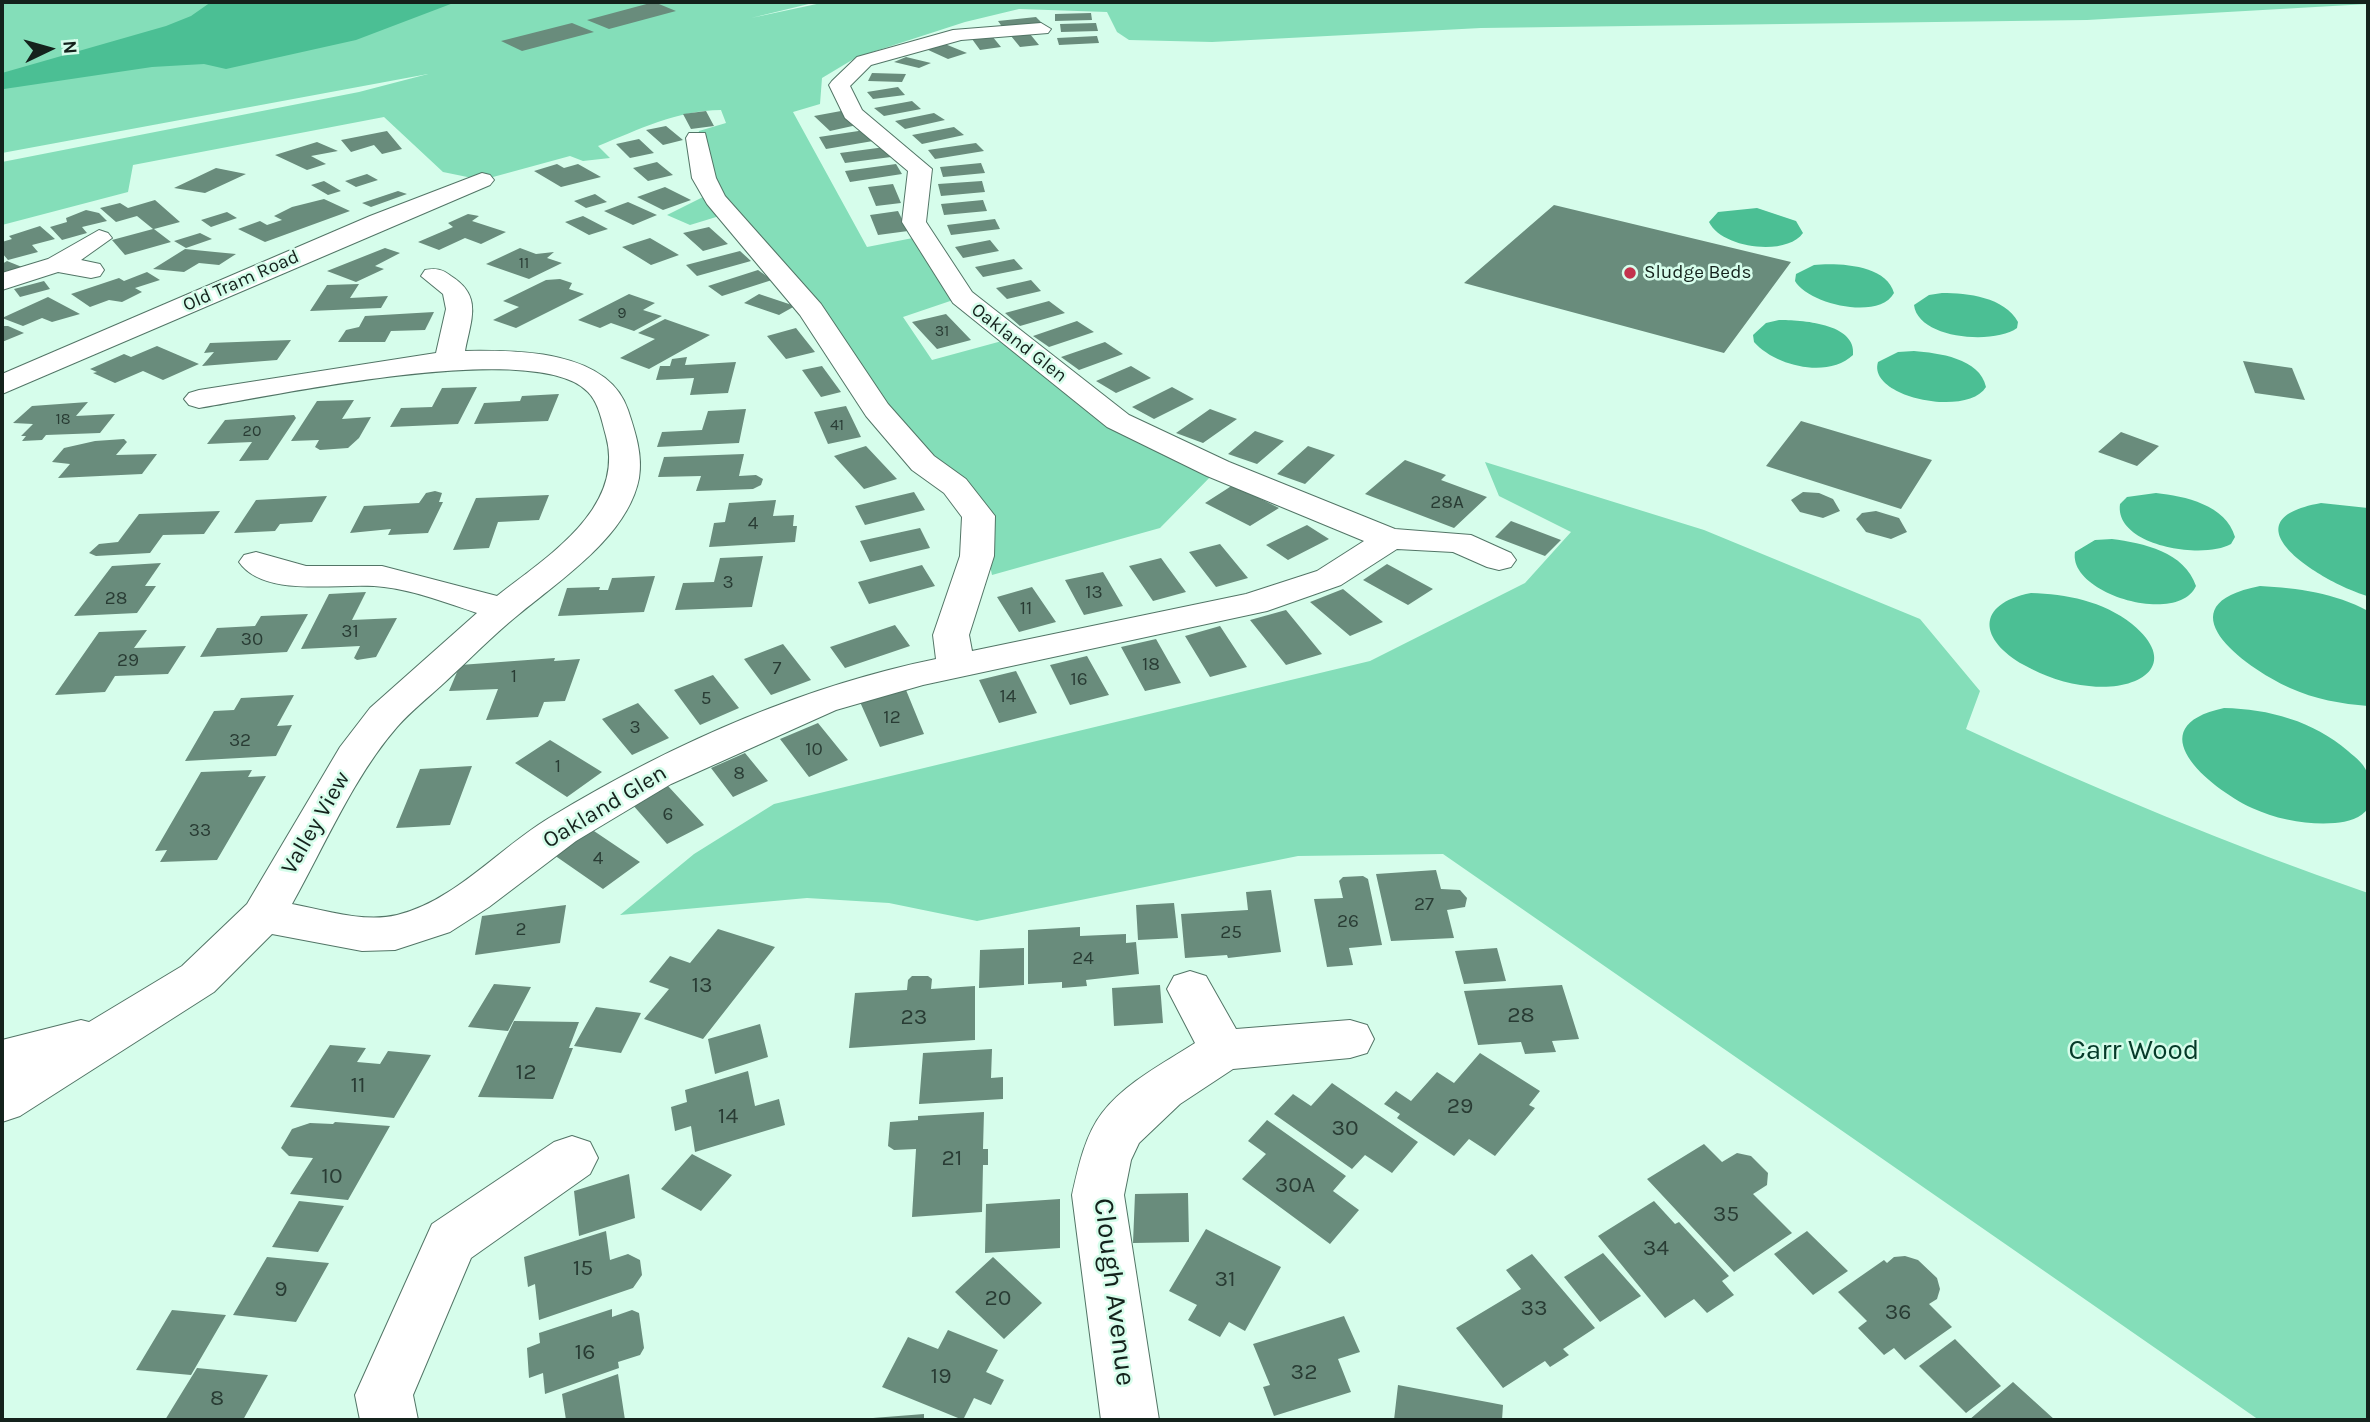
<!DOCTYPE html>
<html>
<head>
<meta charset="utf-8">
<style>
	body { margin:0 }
	#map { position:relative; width:2370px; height:1422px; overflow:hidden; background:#d6fdeb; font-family:Karla,sans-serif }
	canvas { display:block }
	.frame { position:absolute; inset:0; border:4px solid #14221c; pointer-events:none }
	.north { position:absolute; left:14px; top:14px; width:70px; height:70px; -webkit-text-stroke:5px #d6fdeb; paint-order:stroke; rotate:85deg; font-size:19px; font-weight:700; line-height:28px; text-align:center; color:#14221c }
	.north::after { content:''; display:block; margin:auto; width:24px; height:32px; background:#14221c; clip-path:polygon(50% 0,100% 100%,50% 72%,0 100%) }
</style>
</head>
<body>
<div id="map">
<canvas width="2370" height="1422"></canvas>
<div class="frame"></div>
<div class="north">N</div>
</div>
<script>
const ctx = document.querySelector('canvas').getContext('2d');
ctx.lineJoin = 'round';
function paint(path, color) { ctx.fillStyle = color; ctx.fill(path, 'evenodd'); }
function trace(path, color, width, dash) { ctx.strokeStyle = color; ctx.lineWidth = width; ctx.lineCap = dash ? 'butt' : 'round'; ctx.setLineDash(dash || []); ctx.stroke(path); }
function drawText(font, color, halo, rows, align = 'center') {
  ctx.font = font + ' Karla,sans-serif'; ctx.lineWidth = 5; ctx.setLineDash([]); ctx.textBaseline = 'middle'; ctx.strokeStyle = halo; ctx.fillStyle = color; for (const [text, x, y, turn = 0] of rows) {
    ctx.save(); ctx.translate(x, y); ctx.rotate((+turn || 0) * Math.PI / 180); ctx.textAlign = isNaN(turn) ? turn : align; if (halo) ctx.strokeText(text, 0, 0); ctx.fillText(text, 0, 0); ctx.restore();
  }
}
paint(new Path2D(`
	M2 2H817L751 18 826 2H2368V4L2087 20 1481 28 1212 42 1129 40 1117 32 1107 12 1019 9 965 22 857 57 822 78 820 104 793 112 867 247 923 236 962 297 903 317 932 360 1013 338 1118 421 1218 469 1160 528 992 575 979 516 726 214 690 225 667 215 705 196 697 138 699 131 726 123 721 110C677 110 638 130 598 146L610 158 583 161 570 156 482 180 443 172 384 117 133 165 128 192 2 225V162L359 92 428 74 2 153Z
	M1485 462 1704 530 1920 619 1980 691 1966 729C2097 790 2232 846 2368 893V1420H2259L1443 854 1298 856 977 921 889 903 807 898 620 915 694 854 774 804 1370 661 1525 583 1571 532 1499 496Z`), '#84deb9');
paint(new Path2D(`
	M211 2H456L356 40 226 69 204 64 152 67 4 89 2 86V73L166 26 191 16Z
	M1757 208 1796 221 1803 233C1786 257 1721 248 1709 222L1718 212Z
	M1814 265C1837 263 1886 264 1894 293 1879 321 1808 304 1795 281L1796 274Z
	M1942 293C1968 293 2004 297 2018 322L2017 328C1994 345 1918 339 1914 305L1929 295Z
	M1779 320C1800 320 1857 323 1853 355 1828 379 1775 366 1754 342L1753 335 1766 323Z
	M1914 351C1938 353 1980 358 1986 387 1967 418 1867 397 1878 362L1898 352Z
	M2156 493C2185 496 2226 505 2235 537L2231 544C2203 560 2114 546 2120 504L2127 497Z
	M2321 503 2368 508V596C2325 584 2220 521 2321 503Z
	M2112 539C2143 543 2185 552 2196 586 2178 626 2068 594 2075 552L2095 540Z
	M2260 586C2298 588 2335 593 2368 611V706C2342 704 2314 699 2290 688 2242 666 2161 605 2260 586Z
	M2031 593C2066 594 2103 601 2132 624 2183 666 2137 692 2089 686 2066 684 2044 676 2024 665 1979 640 1975 604 2031 593Z
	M2224 708C2269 709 2313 721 2348 751 2356 758 2366 765 2368 776 2370 786 2368 798 2368 808 2362 818 2347 822 2335 823 2308 825 2278 820 2252 808 2208 787 2136 727 2224 708Z`), '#4bbf94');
paint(new Path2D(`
	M654 2 676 11 609 29 587 20Z
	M1091 13 1092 20 1055 21V14Z
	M1036 17 1042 23 1003 28 998 21Z
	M572 23 594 32 522 51 501 41Z
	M1096 23 1098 31 1061 32 1060 24Z
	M1030 34 1039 45 1020 47 1011 36Z
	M992 36 1001 47 980 50 972 39Z
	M1097 36 1099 43 1059 45 1057 38Z
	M945 44 967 53 948 59 926 49Z
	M906 57 931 63 919 68 894 62Z
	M872 73 906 74 902 82 868 81Z
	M898 87 905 95 873 99 867 92Z
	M912 101 921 109 884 116 874 108Z
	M706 111 714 126 691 129 683 114Z
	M841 111 857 125 830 131 814 116Z
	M934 113 945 120 905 129 895 121Z
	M666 126 683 140 663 145 646 130Z
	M954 127 964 135 922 144 912 135Z
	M865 130 873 141 826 149 819 137Z
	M387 131 402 149 382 154 374 145 351 152 341 140Z
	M639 139 654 153 630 158 616 144Z
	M317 142 338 151 311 156 326 164 307 170 275 155Z
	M976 143 984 151 935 159 928 150Z
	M885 147 891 157 845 163 840 153Z
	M657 162 673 175 648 181 633 168Z
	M981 163 985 173 943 177 940 167Z
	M557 164 564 168 578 164 601 177 561 187 534 171Z
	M896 164 902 174 850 182 845 171Z
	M216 168 246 174 205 193 174 188Z
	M367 174 378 180 356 187 345 181Z
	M324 181 341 191 328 195 311 185Z
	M982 181 985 192 941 196 938 184Z
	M893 184 901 203 876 206 868 187Z
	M665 187 691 200 663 210 637 197Z
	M398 191 407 194 371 207 362 203Z
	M595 194 607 202 586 208 574 201Z
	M324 199 350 211 265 242 238 229 260 221 267 225 282 220 274 216 292 207Z
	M155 200 180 222 154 229 171 242 125 255 112 240 153 229 137 216 116 222 100 208 120 203 128 208Z
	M983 200 987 211 944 215 941 204Z
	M628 202 657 215 633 225 604 211Z
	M1554 205 1791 262 1724 353 1464 283Z
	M86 210 99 213 107 221 82 227 87 233 62 240 50 227 67 222 66 218Z
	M898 211 908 231 878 235 870 215Z
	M227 212 237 218 211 227 201 220Z
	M468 214 479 216 472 221 506 232 481 244 465 238 439 250 418 242 453 227 448 223Z
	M583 216 608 229 589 235 565 222Z
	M995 219 1000 229 951 235 947 225Z
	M40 226 55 239 32 245 38 252 8 260 2 253V242L12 239 9 236Z
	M709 227 728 244 703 251 683 233Z
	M200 233 212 239 186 248 174 241Z
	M650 238 679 255 651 265 622 247Z
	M990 240 999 251 963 258 955 247Z
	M385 248 400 253 375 266 384 269 356 282 327 271Z
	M520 248 536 254 554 252 547 258 562 263 529 279 486 264Z
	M185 249 215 252 236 254 219 265 199 263 184 272 153 269Z
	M740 251 751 261 697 276 686 265Z
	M1014 259 1023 269 983 277 975 267Z
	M7 261 22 267 2 275V264Z
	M758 270 772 280 722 296 708 286Z
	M147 272 160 280 135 288 142 292 122 302 109 300 90 307 71 294 119 278 124 281Z
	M560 279 572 283 569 289 584 294 516 328 493 320 519 307 503 301 546 280Z
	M1031 280 1041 291 1007 299 996 288Z
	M44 281 50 289 20 297 14 289Z
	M359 284 350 298 388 296 381 308 310 311 327 285Z
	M629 294 655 303 643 310 662 316 634 331 611 323 600 328 578 320Z
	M759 294 795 306 779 315 744 303Z
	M48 297 80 314 52 322 42 318 23 326 2 318Z
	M1049 301 1065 313 1020 326 1005 313Z
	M434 312 425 330 391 331 385 342H338L346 330 359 327 365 316Z
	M946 314 971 340 937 349 912 322Z
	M665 319 710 335 649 369 620 358 655 339 638 333Z
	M1077 321 1094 332 1049 347 1033 336Z
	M2 326H8L24 333 2 342Z
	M796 328 815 352 786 359 767 336Z
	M291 340 277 360 202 366 214 352 204 353 210 343Z
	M1105 342 1123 354 1079 370 1061 357Z
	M157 346 199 364 163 380 143 371 115 383 93 373 97 372 90 369 124 354 131 357Z
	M687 357 685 365 736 362 728 393 690 395 694 378 656 380 660 366H670L672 359Z
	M2243 361 2292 368 2305 400 2255 393Z
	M822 366 841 392 821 397 802 370Z
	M1131 366 1151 378 1116 393 1096 381Z
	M477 387 458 424 390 427 401 408 432 407 442 388Z
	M1172 387 1194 399 1154 419 1132 407Z
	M559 394 548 421 474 424 484 403 520 401 522 396Z
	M354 400 342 419 371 417 359 438 348 448 320 450 315 447 319 440 291 441 317 401Z
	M88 402 76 416 115 414 100 433 46 435 42 440 22 441 26 436H21L33 424 13 423 32 406Z
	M846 406 861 437 828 444 814 412Z
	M746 409 739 443 657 447 662 432 702 430 708 411Z
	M1210 409 1237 419 1203 443 1176 433Z
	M294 415 296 418 268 460 239 461 252 442 207 444 225 420Z
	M1801 421 1932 460 1901 509 1766 466Z
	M1255 431 1284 441 1257 464 1228 454Z
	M2121 432 2159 446 2137 466 2098 452Z
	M124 439 127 442 116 455 157 454 142 474 58 478 70 464 52 462 64 448 95 441Z
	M866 446 897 479 864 489 834 456Z
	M1308 446 1335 455 1305 484 1277 474Z
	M744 454 739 476 756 475 763 479 761 485 753 489 696 491 701 476 658 477 664 457Z
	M1405 460 1446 475 1441 480 1487 497 1454 528 1365 494Z
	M1233 485 1279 508 1250 526 1205 503Z
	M435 491 442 493 439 502H443L428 533 388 535 391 529 350 533 364 506 419 503 426 493Z
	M914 492 925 510 865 525 855 506Z
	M1803 492 1819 493 1833 499 1840 511 1823 518 1800 512 1791 500Z
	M549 495 539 520 498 522 489 548 453 550 476 498Z
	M327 496 312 522 280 524 275 531 234 533 256 500Z
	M776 500 773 516 794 515 793 526H797L795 542 709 547 714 523 725 522 729 503Z
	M220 511 204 534 163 535 150 553 96 556 89 553 99 544 118 542 139 514Z
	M1876 511 1899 518 1907 532 1891 539 1866 532 1856 519 1862 513Z
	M1511 521 1561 540 1545 556 1495 537Z
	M1307 525 1329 539 1288 560 1266 545Z
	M920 528 930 548 870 562 860 541Z
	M1220 544 1248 578 1216 587 1189 552Z
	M763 556 752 607 675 610 683 583 714 582 720 558Z
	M1161 558 1186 592 1153 601 1129 566Z
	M161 563 145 586H156L137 613 74 616 112 566Z
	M1387 564 1433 589 1408 605 1363 580Z
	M922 565 935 586 869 604 858 582Z
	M1103 572 1123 606 1084 615 1065 580Z
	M655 576 644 612 558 616 567 588 600 587 599 590H608L612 578Z
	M1032 587 1056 622 1019 632 997 597Z
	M1343 589 1383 622 1350 636 1310 602Z
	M366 592 352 620 397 618 376 657 357 660 354 658 360 646 301 649 329 594Z
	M1286 610 1322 654 1286 665 1250 620Z
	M308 614 287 652 200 657 217 628 255 626 261 616Z
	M895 625 910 646 845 668 830 647Z
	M1220 626 1247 667 1210 677 1185 636Z
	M147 630 134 648 186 646 168 674 115 676 105 692 55 695 99 632Z
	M1156 639 1181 683 1145 691 1121 647Z
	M783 644 811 680 771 695 744 659Z
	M1087 656 1109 695 1070 705 1050 665Z
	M555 658 554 661 580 659 565 701 544 702 538 717 486 720 498 689 449 691 460 665Z
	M1016 671 1037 713 999 723 979 680Z
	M713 675 739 708 700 725 674 690Z
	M906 690 924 734 880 747 860 702Z
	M294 695 277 726 292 725 276 756 185 761 214 711 234 710 241 698Z
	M638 703 669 738 632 755 602 719Z
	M818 723 848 760 809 777 780 739Z
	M550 740 602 772 567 797 515 763Z
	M745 753 768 781 733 797 711 768Z
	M472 766 450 825 396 828 420 769Z
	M252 770 248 777 266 776 217 860 160 862 167 850 155 851 201 772Z
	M668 786 704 825 667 844 632 804Z
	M591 829 640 862 603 889 554 855Z
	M1436 870 1441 889 1460 890 1467 898 1465 907 1447 910 1454 938 1391 941 1376 874Z
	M1363 876 1368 879 1382 945 1349 948 1353 965 1327 967 1314 899 1343 898 1339 881 1343 877Z
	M1271 890 1281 952 1228 958 1227 955 1185 958 1181 914 1248 910 1246 892Z
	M1174 903 1178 938 1138 940 1136 905Z
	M566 905 560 943 475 955 482 916Z
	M1080 927V936L1126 934V943L1136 942 1139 974 1086 980 1087 986 1062 988V982L1028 984V930Z
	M718 929 775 947 703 1039 644 1019 669 989 649 982 670 956 690 963Z
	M1024 948V985L979 988 980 950Z
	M1497 948 1506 981 1464 984 1455 951Z
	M912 976H928L932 979 931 989 975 986V1040L849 1048 855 993 907 990 908 980Z
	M494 984 531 987 508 1031 468 1027Z
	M1160 985 1163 1023 1114 1026 1112 988Z
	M1562 985 1579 1039 1552 1041 1556 1052 1525 1054 1521 1042 1478 1045 1464 991Z
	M596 1007 641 1013 621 1053 574 1046Z
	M514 1021 579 1022 569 1048H573L553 1099 478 1097Z
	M760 1024 768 1057 715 1074 708 1039Z
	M330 1045 366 1048 357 1062 380 1064 388 1051 431 1055 394 1118 290 1107Z
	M992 1049 991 1078 1003 1077V1099L919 1104 923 1053Z
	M1480 1053 1540 1091 1529 1105 1535 1108 1495 1156 1469 1139 1454 1156 1397 1118 1400 1114 1384 1104 1396 1091 1411 1101 1437 1072 1454 1083Z
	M748 1071 755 1106 779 1099 785 1125 695 1152 691 1126 675 1131 671 1107 687 1102 685 1090Z
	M1332 1083 1418 1142 1392 1173 1365 1155 1352 1169 1274 1114 1293 1094 1311 1106Z
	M984 1112 983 1149H988V1165H983L982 1212 912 1217 916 1149 894 1150 888 1146 890 1122 918 1120V1116Z
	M1267 1120 1346 1176 1333 1191 1359 1210 1330 1244 1242 1179 1266 1154 1248 1141Z
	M335 1122 390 1126 348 1200 290 1194 313 1158 289 1156 281 1148 292 1129 310 1123 333 1124Z
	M1704 1144 1722 1162 1737 1153 1751 1156 1768 1173 1767 1185 1753 1194 1792 1233 1734 1272 1647 1179Z
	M692 1154 732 1175 701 1211 661 1189Z
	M629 1174 635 1218 579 1236 574 1191Z
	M1188 1193 1189 1242 1133 1243 1135 1194Z
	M1060 1199V1248L985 1253 986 1204Z
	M299 1201 344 1206 318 1252 272 1247Z
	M1654 1201 1675 1224 1679 1222 1729 1276 1722 1281 1734 1295 1707 1313 1694 1299 1665 1318 1598 1236Z
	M1206 1229 1281 1267 1245 1331 1229 1322 1220 1337 1188 1320 1197 1305 1169 1291Z
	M606 1231 610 1260 628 1254 640 1260 642 1275 633 1288 539 1320 535 1284 528 1287 524 1257Z
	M1807 1231 1848 1271 1813 1295 1774 1254Z
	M1603 1253 1641 1296 1600 1322 1564 1277Z
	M1532 1254 1595 1328 1563 1349 1569 1355 1550 1367 1545 1361 1503 1388 1456 1328 1521 1289 1506 1270Z
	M1905 1256 1918 1260 1937 1278 1940 1289 1937 1299 1929 1304 1952 1327 1905 1360 1894 1348 1884 1355 1858 1328 1867 1321 1838 1292 1884 1260 1887 1263 1894 1257Z
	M267 1257 329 1263 296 1322 233 1315Z
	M993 1257 1042 1303 1004 1339 955 1292Z
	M612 1309V1317L632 1310 639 1313 644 1348 640 1355 618 1362 619 1368 545 1394 543 1373 529 1378 527 1348 540 1343 539 1333Z
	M172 1310 226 1315 191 1375 136 1370Z
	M1344 1316 1360 1352 1338 1359 1351 1392 1274 1416 1263 1387 1270 1385 1253 1344Z
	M948 1330 998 1350 986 1372 1004 1380 991 1405 974 1398 963 1420 882 1387 908 1337 938 1349Z
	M1955 1339 2001 1386 1966 1413 1919 1366Z
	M197 1368 268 1375 243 1420H165Z
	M618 1374 625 1420H566L562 1394Z
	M2013 1382 2055 1420H1969Z
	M1398 1385 1503 1405 1502 1420H1394Z
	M924 1414V1420H873V1418Z`), '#698c7c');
const street = new Path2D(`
	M1041 23 1051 29 1048 33 961 40 871 65 850 86 862 110 932 169 926 222 972 292 1129 415 1229 462 1395 529 1471 535 1511 553 1516 560 1511 567 1499 570 1487 567 1453 552 1397 549 1341 585 1267 611 923 685 836 710 671 784 576 841 489 907 450 932 395 950 362 951 272 934 214 992 20 1116 2 1122V1040L81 1020 89 1022 182 966 247 904 340 747 370 708 477 613C447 603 416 591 384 587 345 581 265 600 239 562L244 555 256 552 306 566H382L497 596C545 558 626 509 606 436 602 422 599 403 588 392 536 338 274 396 199 408L189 405 184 399 189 393 199 390 436 353 446 309 443 294 421 276 425 270C436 268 442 269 451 276 483 296 471 319 465 351 518 350 608 350 628 410 635 431 643 455 639 478 628 536 560 580 518 615 492 636 469 660 444 683 429 697 411 711 397 727 354 776 324 847 292 904 324 910 364 923 397 915 455 901 499 848 549 818 668 746 799 687 936 659L933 635 960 556 962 517 944 493 912 470 866 416 800 315 707 204 692 178 686 138 689 133H705L716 178 725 196 821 304 888 404 934 456 966 479 995 516 994 556 969 635 972 651 1246 594 1317 571 1364 541 1207 476 1107 427 953 303 902 222 908 171 845 118 829 85 832 81 857 57 953 30Z
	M482 173 490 175 494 180 490 185 2 394V374L370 216Z
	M99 230 108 233 112 238 81 260 100 264 104 270 100 276 91 278 58 272 2 290V273L48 259Z
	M1190 971 1206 976 1236 1029 1350 1020 1367 1025 1374 1039 1367 1053 1350 1058 1233 1069 1180 1104 1139 1143 1131 1160 1124 1195 1159 1420H1101L1072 1195C1078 1168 1085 1135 1102 1113 1125 1083 1164 1063 1195 1043L1167 989 1174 976Z
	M572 1136 590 1142 598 1158 590 1174 471 1258 413 1395 418 1420H360L355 1395 432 1224 554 1142Z`);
trace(street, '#527566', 2);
paint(street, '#fff');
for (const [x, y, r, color] of [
	[1630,273,7,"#c3334d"]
]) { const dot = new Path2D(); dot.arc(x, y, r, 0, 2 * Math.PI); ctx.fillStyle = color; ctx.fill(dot); trace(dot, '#d6fdeb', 2.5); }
drawText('16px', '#293c34', null, [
	["11",524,263],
	["9",622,313],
	["31",942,331],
	["18",63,419],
	["41",837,425],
	["20",252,431]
]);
drawText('19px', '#14221c', '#d6fdeb', [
	["Sludge Beds",1644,273]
], 'left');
drawText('19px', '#14221c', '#d6fdeb', [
	["Old Tram Road",241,281,-24],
	["Oakland Glen",1019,343,38]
]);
drawText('19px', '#293c34', null, [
	["28A",1447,503],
	["4",753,524],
	["3",728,583],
	["13",1094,593],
	["28",116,599],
	["11",1026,609],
	["31",350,632],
	["30",252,640],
	["29",128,661],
	["18",1151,665],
	["7",777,669],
	["1",514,677],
	["16",1079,680],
	["14",1008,697],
	["5",706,699],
	["12",892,718],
	["3",635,728],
	["32",240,741],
	["10",814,750],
	["1",558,767],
	["8",739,774],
	["6",668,815],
	["33",200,831],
	["4",598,859],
	["27",1424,905],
	["26",1348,922],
	["2",521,930],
	["25",1231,933],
	["24",1083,959]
]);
drawText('23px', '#14221c', '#d6fdeb', [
	["Oakland Glen",605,807,-31],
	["Valley View",316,823,-60]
]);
drawText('23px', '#293c34', null, [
	["13",702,985],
	["28",1521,1015],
	["23",914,1017],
	["12",526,1072],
	["11",358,1085],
	["29",1460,1106],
	["14",728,1116],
	["30",1345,1128],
	["21",952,1158],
	["10",332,1176],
	["30A",1295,1185],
	["35",1726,1214],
	["34",1656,1248],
	["15",583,1268],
	["31",1225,1279],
	["9",281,1289],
	["20",998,1298],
	["33",1534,1308],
	["36",1898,1312],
	["16",585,1352],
	["32",1304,1372],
	["19",941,1376],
	["8",217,1398]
]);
drawText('28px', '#053a29', '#d6fdeb', [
	["Carr Wood",2134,1051]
]);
drawText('28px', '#14221c', '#d6fdeb', [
	["Clough Avenue",1114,1292,83]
]);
</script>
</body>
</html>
